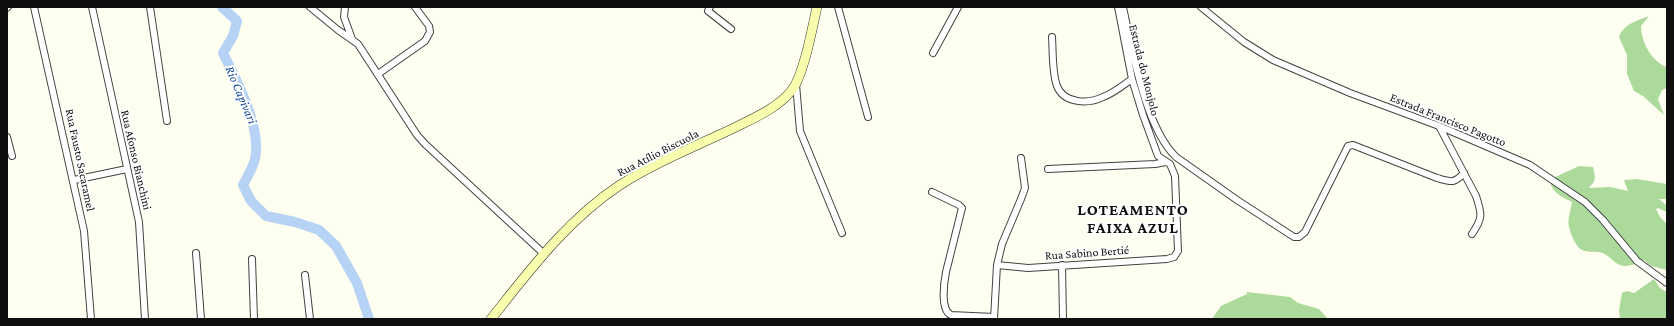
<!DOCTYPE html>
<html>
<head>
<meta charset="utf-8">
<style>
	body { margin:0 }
	#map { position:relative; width:1674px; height:326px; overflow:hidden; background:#fffff1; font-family:"Crimson Pro",serif }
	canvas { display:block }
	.frame { position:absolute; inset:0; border:8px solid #0f0f0f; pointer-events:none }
</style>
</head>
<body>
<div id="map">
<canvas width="1674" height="326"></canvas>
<div class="frame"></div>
</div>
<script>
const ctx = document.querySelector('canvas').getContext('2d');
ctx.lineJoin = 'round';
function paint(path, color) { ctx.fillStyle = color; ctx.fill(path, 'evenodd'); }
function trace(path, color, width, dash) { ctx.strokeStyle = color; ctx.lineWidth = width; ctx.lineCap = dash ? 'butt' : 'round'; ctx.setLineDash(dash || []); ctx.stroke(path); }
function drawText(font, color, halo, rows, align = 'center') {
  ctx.font = font + ' "Crimson Pro",serif'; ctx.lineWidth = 4; ctx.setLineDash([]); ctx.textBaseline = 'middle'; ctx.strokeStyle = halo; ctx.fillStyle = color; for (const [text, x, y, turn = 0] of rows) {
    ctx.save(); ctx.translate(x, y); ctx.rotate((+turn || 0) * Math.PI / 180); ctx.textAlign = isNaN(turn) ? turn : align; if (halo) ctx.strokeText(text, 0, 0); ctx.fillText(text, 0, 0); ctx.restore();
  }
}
paint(new Path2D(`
	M1649 16 1641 26C1641 42 1652 62 1667 67V88L1662 90 1658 99 1664 115 1643 96 1634 91 1627 74V55L1619 37C1624 24 1636 21 1649 16Z
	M1579 166 1593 167C1595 177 1597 181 1589 187L1590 188 1610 187 1628 191 1624 180 1637 179 1667 184V199H1659L1667 206V212L1658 208 1656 209 1660 217 1667 224V270L1651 266 1644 260C1636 264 1624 270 1615 262 1611 259 1609 256 1603 253 1597 251 1589 253 1582 250 1576 247 1570 233 1569 227 1567 219 1571 210 1572 202 1564 198 1548 191 1551 179Z
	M1654 279 1660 288 1667 292V319H1620L1619 310 1622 293 1627 291 1634 293Z
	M1247 292 1290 297 1298 303 1319 309 1328 319H1212L1221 306 1247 294Z`), '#abda9a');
trace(new Path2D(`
	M222 7 237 21 233 36 223 53C237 81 262 128 255 159 253 168 247 177 243 185L251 201 266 216 295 222 319 230 336 246 357 283 369 319`), '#b6d2f5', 10);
const street = new Path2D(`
	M34 7 84 231 91 319
	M92 7 139 222 145 319
	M150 7 167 121
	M310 7 338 30 358 44 417 135 425 144 543 253
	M345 7 344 17 352 39
	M710 7 708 11 731 29
	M838 7 868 117
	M1123 7C1132 49 1145 127 1176 157L1237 200 1294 237H1299L1305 232 1348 146 1353 145 1437 178C1451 182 1454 184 1464 173
	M1201 7 1244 42 1273 60 1350 93 1439 126 1530 165 1585 202 1603 220 1637 261 1667 283
	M7 8 8 7
	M1052 37C1053 51 1052 73 1057 86 1064 104 1089 104 1103 97 1114 93 1123 85 1132 79
	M933 53 958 7
	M378 74 425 41 430 32 429 26 415 7
	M796 84 800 131 842 233
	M1439 126 1476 196C1482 214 1483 218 1472 234
	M7 137 12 156
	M1048 169 1155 164 1166 162
	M74 180 127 169
	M932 192 959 205 962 208 946 272C944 282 940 310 951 315L994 317
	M196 253 201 319
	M252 259 254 319
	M997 265 1028 268 1167 259 1174 257 1178 251 1175 176 1170 164 1158 156 1143 115 1132 79 1118 7
	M1062 265 1063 319
	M305 275 310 319
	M994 319 997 265 1002 244 1021 199 1025 188 1021 158`);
const secondary = new Path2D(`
	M491 319C530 270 567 220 620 185 656 162 696 146 734 128 754 118 778 108 792 90 804 74 812 29 817 7`);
trace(street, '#424242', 8);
trace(secondary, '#313131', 10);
trace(street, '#fff', 6);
trace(secondary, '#f8fdad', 9);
drawText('12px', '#0f0f0f', '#fff', [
	["Estrada do Monjolo",1144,70,76],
	["Estrada Francisco Pagotto",1448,120,22],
	["Rua Atílio Biscuola",658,153,-27],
	["Rua Fausto Sacaramel",80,160,78],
	["Rua Afonso Bianchini",136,160,77],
	["Rua Sabino Bertié",1087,253,-4]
]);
drawText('italic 13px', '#194c9f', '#fff', [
	["Rio Capivari",241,95,67]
]);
ctx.letterSpacing = '1px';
drawText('bold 16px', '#0f0f0f', '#fff', [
	["LOTEAMENTO",1133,210],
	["FAIXA AZUL",1133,228]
]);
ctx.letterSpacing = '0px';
</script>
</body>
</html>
